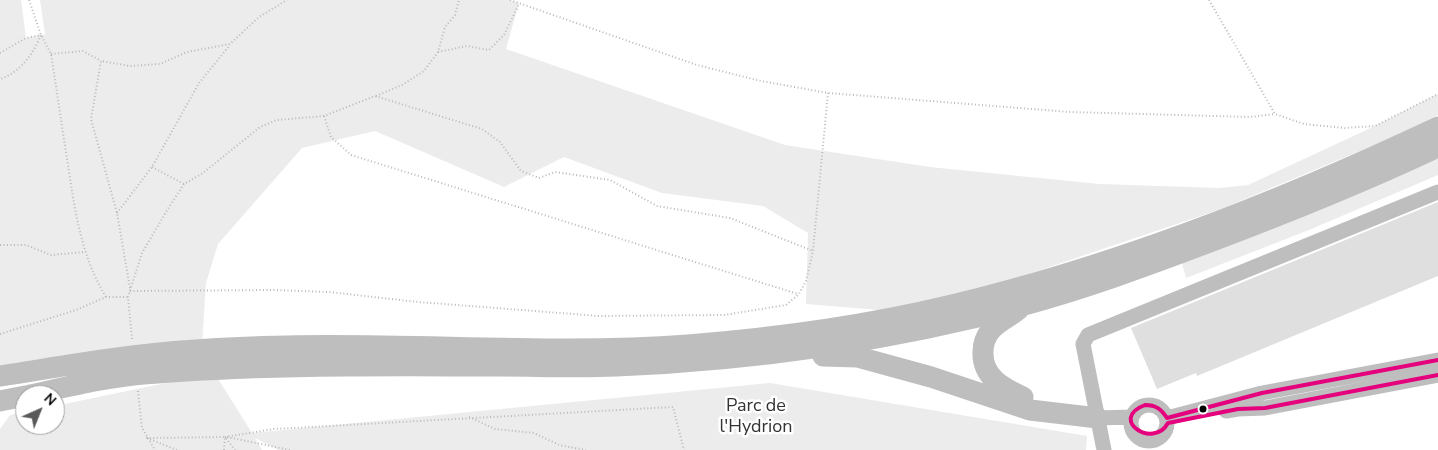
<!DOCTYPE html>
<html>
<head>
<meta charset="utf-8">
<style>
	body { margin:0 }
	#map { position:relative; width:1438px; height:450px; overflow:hidden; background:#fff; font-family:"Nunito Sans",sans-serif }
	canvas { display:block }
	.north { position:absolute; left:15px; top:385px; width:50px; height:50px; box-sizing:border-box; background:#fff; border:1px solid #999; border-radius:50%; rotate:44deg; font-size:14px; font-weight:700; line-height:20px; text-align:center; color:#000 }
	.north::after { content:''; display:block; margin:auto; width:18px; height:22px; background:#595959; clip-path:polygon(50% 0,100% 100%,50% 72%,0 100%) }
</style>
</head>
<body>
<div id="map">
<canvas width="1438" height="450"></canvas>
<div class="north">N</div>
</div>
<script>
const ctx = document.querySelector('canvas').getContext('2d');
ctx.lineJoin = 'round';
function paint(path, color) { ctx.fillStyle = color; ctx.fill(path, 'evenodd'); }
function trace(path, color, width, dash) { ctx.strokeStyle = color; ctx.lineWidth = width; ctx.lineCap = dash ? 'butt' : 'round'; ctx.setLineDash(dash || []); ctx.stroke(path); }
function drawText(font, color, halo, rows, align = 'center') {
  ctx.font = font + ' "Nunito Sans",sans-serif'; ctx.lineWidth = 5; ctx.setLineDash([]); ctx.textBaseline = 'middle'; ctx.strokeStyle = halo; ctx.fillStyle = color; for (const [text, x, y, turn = 0] of rows) {
    ctx.save(); ctx.translate(x, y); ctx.rotate((+turn || 0) * Math.PI / 180); ctx.textAlign = isNaN(turn) ? turn : align; if (halo) ctx.strokeText(text, 0, 0); ctx.fillText(text, 0, 0); ctx.restore();
  }
}
paint(new Path2D(`
	M0 0H21L26 38 45 34 40 0H510L519 3 506 49 785 145 930 167 1099 184 1219 188 1248 185 1375 126 1438 94V115L1384 141 1221 209 1008 281 891 311 806 304 808 233 763 206 662 193 564 157 504 187 375 131 302 148 218 244 206 283 202 344 0 370Z
	M1438 157V175L1309 230 1186 278 1182 263Z
	M215 374 252 433 770 383 1087 436 1086 450H278L255 438 262 450H0V429L10 415 25 412V425H55V406L151 386Z`), '#ececec');
paint(new Path2D(`
	M1438 202V276L1197 376 1196 373 1157 389 1131 328Z`), '#dfdfdf');
trace(new Path2D(`
	M29 0 41 35 51 54C57 91 62 128 68 165 75 211 81 256 106 297
	M510 0 697 65 761 81 828 93 1070 112 1250 117 1275 114
	M1209 0 1275 114 1304 124 1345 128 1375 126 1438 94
	M438 52 467 46 489 50 504 35 519 4
	M0 53 26 38 41 35C33 54 21 72 0 79
	M51 54 83 51 101 61
	M376 96 402 85 424 71 438 52 445 27 455 15 459 0
	M324 116 331 137 351 155 798 294
	M152 167 184 184
	M117 213 152 167 199 83 230 45
	M0 245H26L51 255 85 252
	M130 288 117 213 91 119 101 61 130 66 160 64 187 52 230 44 259 17 287 0
	M130 291 274 290 329 292 418 302 599 316 724 315 786 305 799 294 806 281 813 251 828 93
	M0 334 76 310 106 297H128
	M132 339 128 297 142 253 166 212 184 184 203 173 260 127 277 120 324 116 375 96 482 129 500 142 521 171 539 178 555 172 610 180 657 206 730 218 813 251
	M138 391 142 428 155 450
	M469 417 495 429 534 433 559 445 586 450
	M225 437 274 429 673 407 684 450
	M227 437 290 450
	M177 450 147 438 225 437 235 450
	M224 450 225 437`), '#b9b9b9', 2, [1, 2.5]);
trace(new Path2D(`
	M1131 423a18 18 0 1 1 36 0a18 18 0 1 1-36 0Z
	M1226 411 1238 409 1265 408 1438 375
	M1098 418 1132 417
	M1167 418 1262 393 1438 360
	M1104 450 1083 344 1088 335 1438 192`), '#bebebe', 15);
trace(new Path2D(`
	M1019 309C1011 316 998 322 991 330 986 336 983 344 983 352 982 377 1003 388 1023 397
	M823 356 858 357 931 377 1030 410 1098 418
	M0 376C39 370 78 363 117 358 173 350 231 347 287 346 421 343 554 355 688 345 776 338 865 326 952 305 1119 265 1282 201 1438 127
	M30 395C67 387 106 377 144 374 262 364 381 366 500 366 538 366 577 368 616 366 754 360 891 341 1024 305 1087 288 1149 265 1210 242 1287 213 1364 182 1438 147
	M0 401 25 396`), '#bebebe', 21);
trace(new Path2D(`
	M1438 360 1262 393 1167 418C1161 409 1156 405 1145 405 1108 419 1153 450 1168 423L1238 409 1265 408 1438 375`), '#e5007d', 4);
for (const [x, y, r, color] of [
	[1203,409,4.5,"#000"]
]) { const dot = new Path2D(); dot.arc(x, y, r, 0, 2 * Math.PI); ctx.fillStyle = color; ctx.fill(dot); trace(dot, '#fff', 2); }
drawText('18px', '#333', '#fff', [
	["Parc de",756,407],
	["l'Hydrion",756,428]
]);
</script>
</body>
</html>
